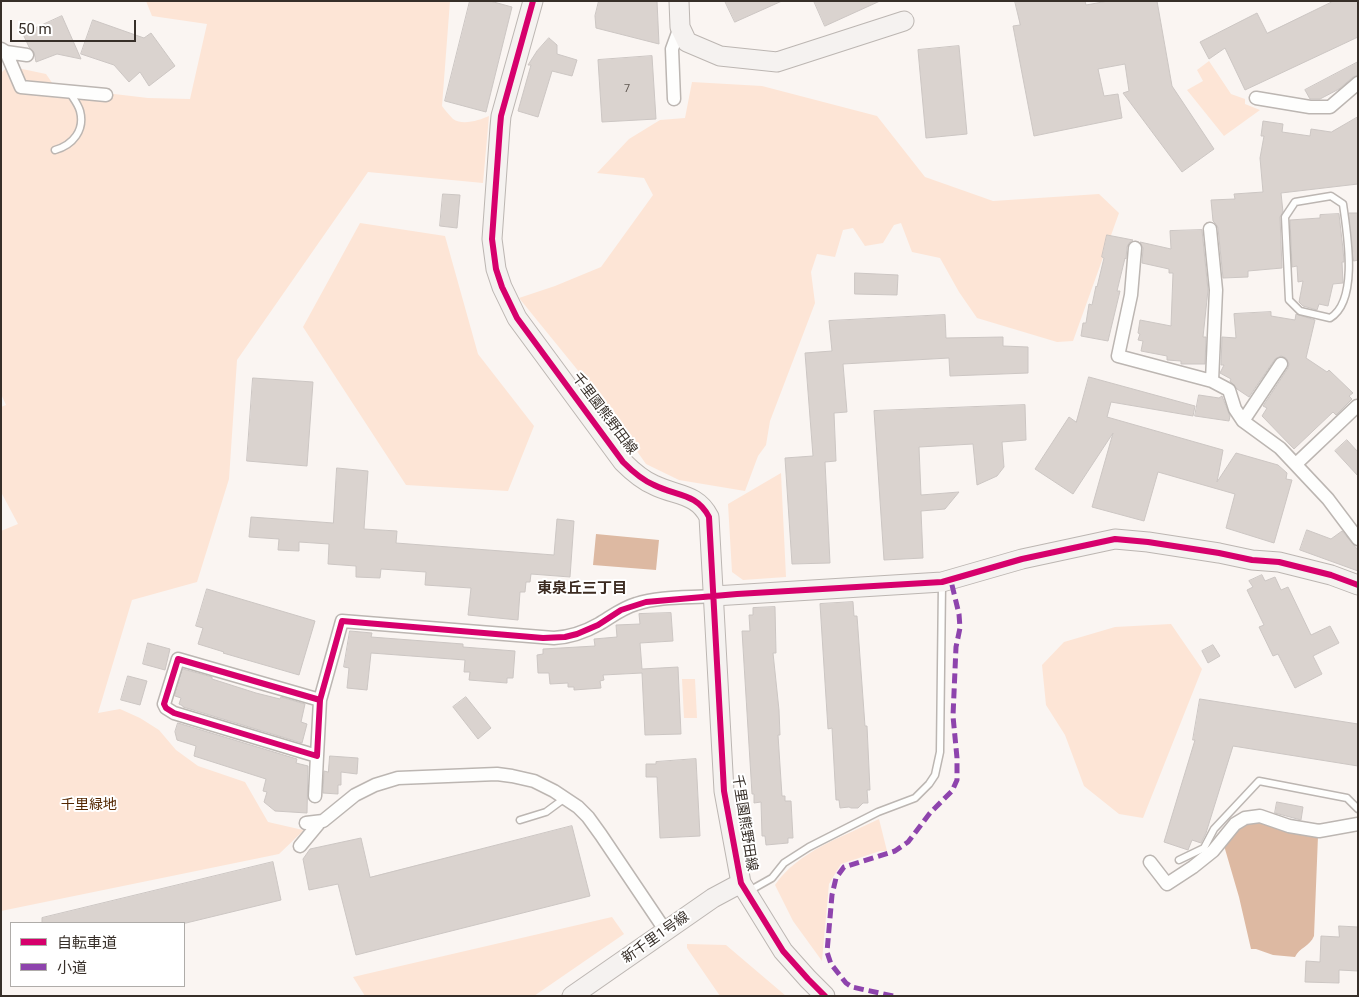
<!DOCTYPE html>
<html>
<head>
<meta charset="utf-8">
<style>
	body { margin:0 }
	#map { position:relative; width:1359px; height:997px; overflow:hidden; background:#faf5f2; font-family:Roboto,"Noto Sans JP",sans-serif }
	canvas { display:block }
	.frame { position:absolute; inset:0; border:2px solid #372f29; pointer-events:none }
	.legend { position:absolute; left:10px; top:922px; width:175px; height:65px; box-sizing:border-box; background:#fff; border:1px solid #afaca9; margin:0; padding:6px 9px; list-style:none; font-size:15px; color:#372f29 }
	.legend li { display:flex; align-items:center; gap:10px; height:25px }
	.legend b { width:25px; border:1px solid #afaca9 }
	.scale { position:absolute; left:10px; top:20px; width:126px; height:22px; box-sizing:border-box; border:2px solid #372f29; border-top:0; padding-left:6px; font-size:15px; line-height:18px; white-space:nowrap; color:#372f29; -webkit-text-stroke:4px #fff; paint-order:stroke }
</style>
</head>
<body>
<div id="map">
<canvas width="1359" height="997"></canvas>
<div class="frame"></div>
<ul class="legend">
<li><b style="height:6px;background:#d6006c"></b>自転車道</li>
<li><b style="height:6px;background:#8e44ad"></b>小道</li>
</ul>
<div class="scale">50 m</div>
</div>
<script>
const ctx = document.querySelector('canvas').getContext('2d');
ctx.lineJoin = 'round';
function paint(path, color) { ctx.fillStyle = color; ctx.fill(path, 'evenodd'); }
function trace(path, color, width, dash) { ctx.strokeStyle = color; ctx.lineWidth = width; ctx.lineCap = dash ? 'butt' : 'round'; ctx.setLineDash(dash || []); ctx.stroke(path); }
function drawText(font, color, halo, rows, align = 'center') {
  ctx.font = font + ' Roboto,"Noto Sans JP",sans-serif'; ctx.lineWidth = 4; ctx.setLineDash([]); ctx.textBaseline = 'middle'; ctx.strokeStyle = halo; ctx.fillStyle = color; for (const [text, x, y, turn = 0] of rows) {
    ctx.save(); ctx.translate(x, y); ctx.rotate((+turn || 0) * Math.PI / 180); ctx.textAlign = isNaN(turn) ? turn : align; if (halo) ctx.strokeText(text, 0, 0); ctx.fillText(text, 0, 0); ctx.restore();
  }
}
paint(new Path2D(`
	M146 1H450L442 106C445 110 449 115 453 119 463 126 480 120 489 116L483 183 368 172 237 360 229 479 197 582 132 600 98 713 120 709 140 718 159 730 176 750 198 766 245 782 268 822 303 830V831L279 854 1 911V531L18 524 1 492V407L6 405 1 394V73L8 66 46 74 55 87 148 98 190 99 207 24 152 16Z
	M1209 61 1231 94 1245 99V104L1260 110 1224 136 1187 90 1203 81 1197 70Z
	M692 82 762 86 877 116 925 177 993 201 1099 194 1119 213 1073 341 1057 342 977 318 959 292 940 258 912 252 901 223 894 225 883 243 865 246 853 228 843 230 835 257 817 254 811 272 815 303 770 421 766 445 758 456 745 491 679 480 646 464 593 389 519 298 555 286 601 267 653 195 644 178 597 173 629 139 660 120 685 118Z
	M360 223 445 236 478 354 534 426 508 491 406 485 303 327Z
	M781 473 786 577 743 580 732 572 728 504Z
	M1171 624 1202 669 1143 818 1119 814 1084 786 1065 735 1046 705 1042 665 1064 642 1115 627Z
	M682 679H695L697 718H684Z
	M879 819 887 851H880L841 864 829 884 822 961 793 921 775 885C798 851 843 837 879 819Z
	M612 917 624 934 534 996H365L353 977Z
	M687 944 726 945 786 996H720L687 948Z`), '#fde5d6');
paint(new Path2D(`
	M596 534 659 540 656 570 593 565Z
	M1254 821 1318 836 1314 936C1310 946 1299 948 1295 957L1273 955 1256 949H1251L1239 897 1225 849V844L1242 826Z`), '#ddb9a2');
const building = new Path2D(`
	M470 1H490L512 7 486 112 445 101Z
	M599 1H657L659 44 596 28 595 16Z
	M725 1H782L735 22Z
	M814 1H880L825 26Z
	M1015 1H1085L1086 5 1108 1H1157L1172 86 1214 149 1182 172 1123 93 1129 91 1125 64 1098 69 1104 96 1118 94 1122 118 1034 136 1013 26 1020 25Z
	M1334 1H1358V37L1245 90 1225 48 1209 59 1200 42 1257 13 1267 33Z
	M62 16 81 59 57 54 36 62 34 52 29 47 23 34Z
	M93 20 144 38 151 33 175 66 149 86 140 72 129 82 114 65 81 54Z
	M549 38 557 45V54L577 60 572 76 552 71 538 117 518 111 531 65H528L537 51Z
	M959 46 967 134 926 138 918 50Z
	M652 56 656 119 602 122 598 60Z
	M1358 62V75L1353 77 1339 89 1320 99H1310L1305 90Z
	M1358 117V184L1281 193 1283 212 1280 217 1282 268 1248 271V277L1223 278 1218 228 1216 224 1213 221 1211 200 1235 199 1234 194 1263 192 1260 158 1264 136H1261L1263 121 1283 124 1282 132 1310 136 1311 129 1331 132Z
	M443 194 460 195 457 228 440 226Z
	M1349 213H1358V260L1354 261Z
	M1339 214 1343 249 1344 262H1342L1343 283 1333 284 1328 306 1319 304 1317 310 1303 306 1299 302 1303 281 1298 282 1297 266 1292 267 1290 220 1320 218V215Z
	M1202 230 1208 290 1203 337H1206L1205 364H1181V361L1167 360V356L1141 351 1143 341 1138 340 1140 334 1138 333 1140 320 1171 326 1173 273H1169V269L1142 263 1143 248 1140 242 1171 249 1170 231Z
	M1107 235 1133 240 1129 243 1127 247 1126 259 1125 258 1117 291H1120L1108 341 1081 336 1083 323H1086L1089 304 1092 305 1096 286 1097 287 1104 258 1102 257Z
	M855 273 898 275 897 295 855 294Z
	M1271 312V316L1295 320 1296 314 1315 320 1306 358 1327 372 1329 370 1353 393 1349 396 1352 399 1336 415 1333 412 1294 449 1262 416 1267 408 1263 406 1288 368 1289 364 1286 358 1281 356 1275 359 1249 397 1237 389 1230 381 1231 379 1220 373 1224 365H1221L1222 337 1236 338 1234 314Z
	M945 315 946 338 1003 337V346L1028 347V373L950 376 949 358 843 364 847 412 834 413 836 461 825 462 830 563 792 564 785 458 813 456 805 353 832 351 829 321Z
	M1089 377 1195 406 1193 416 1111 402 1107 417 1223 450 1217 482 1236 453 1278 465 1287 473 1286 479 1292 480 1274 543 1226 528 1235 494 1158 472 1144 521 1092 507 1113 433 1073 494 1035 469 1069 417 1076 422Z
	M253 378 313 382 307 466 247 461Z
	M1199 395 1219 398 1222 396 1230 416 1229 421 1195 416Z
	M1025 405 1026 440 1002 442 1004 467 997 476 977 485 973 444 919 447 921 495 959 492 945 509 921 511 923 558 884 560 874 411Z
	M1347 440 1358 452V476L1335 451Z
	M337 468 368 471 364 529 397 531 396 543 554 555 557 519 574 521 570 577 531 574 530 582H526L525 592H520L518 620 468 615 471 588 425 585 426 572 381 569 380 578 356 577V566L328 564 329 544 299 542V551L278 550 279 539 249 537 251 517 333 523Z
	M1307 530 1331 539 1342 531 1358 550V571L1300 550Z
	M1262 575 1265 581 1275 577 1281 590 1288 587 1311 635 1330 626 1339 643 1313 656 1322 674 1295 688 1278 654 1273 656 1259 627 1264 625 1247 590 1253 587 1249 581Z
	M207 589 315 621 299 675 223 653 224 652 198 644 203 628 196 626Z
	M853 602 854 616H857L865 726H867L870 790H867L868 803H863L858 808H851L849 807 840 808 839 800H836L832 728 828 729 820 604Z
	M775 607 776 653H773L779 710 780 735H778L782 796H785V801H791L793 838H788V843L766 845 765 836H762L761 802 754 803V794H752L742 631H750L749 615H753V608Z
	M671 613 673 641 640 643 642 669 678 667 681 734 645 735 642 673 603 675 604 680 600 681 601 688 574 690V687H568V683L550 684 549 673H538L537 655 543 654V649L595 646 594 639 617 637 616 625 640 624 639 614Z
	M350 631 372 633 371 637 463 644V647L515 651 513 678H507V683L469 680 470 672H464L465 660 371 653 367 690 347 688 349 668 344 667Z
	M148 643 170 649 165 670 143 664Z
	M1213 645 1220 656 1208 663 1202 651Z
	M183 669 212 677V679L256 693 280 699 281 697 305 704 301 722 307 724 302 743 183 707V706L179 704 181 698 175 696Z
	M128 676 147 681 140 705 121 700Z
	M466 697 491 728 478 739 453 707Z
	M1200 699 1358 724V766L1233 746 1206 833 1201 843 1192 840 1188 850 1164 842 1195 740H1193Z
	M178 723 297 759 296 763 308 766 307 813 275 811 264 802 267 792 263 791 266 779 194 756 196 746 177 740 175 732Z
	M330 756 358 758 357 774 341 772V785H338V794L323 793 324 771 328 772Z
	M696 759 700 836 660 838 657 777H646V764H656V762Z
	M1277 802 1303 807 1301 820 1275 813Z
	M572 826 590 896 356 955 338 884 309 890 303 859 310 849 361 838 370 877Z
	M273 862 281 900 186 923H42V918Z
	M1339 926 1358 927V971L1339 970V983L1305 982 1306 961 1320 962 1321 936 1339 937Z`);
paint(building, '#dad3cf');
trace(building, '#ccc6c3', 1);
const lane = new Path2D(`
	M55 150C73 145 85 130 80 111 78 104 73 98 70 93
	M1331 196 1343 204C1347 233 1359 301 1330 318L1300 311 1289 300 1285 217 1295 202Z
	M520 820 546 812 565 798
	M1179 860 1204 848 1214 829 1259 781 1347 798 1358 809
	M749 891 772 878 784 863 809 847 878 812 915 798 929 784 935 775 940 752 942 584`);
const street = new Path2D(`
	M1 49 6 52 21 87 106 95
	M6 52 27 55
	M1256 98 1310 107H1330L1358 83
	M674 99 672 49 680 27
	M1210 229 1216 290 1212 381 1229 390 1235 409 1243 421 1280 448 1328 499 1358 539
	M1135 248 1131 295 1118 356 1212 381
	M1243 421 1281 364
	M1296 464 1357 406
	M320 700 178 659 164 704 166 708 174 713 317 756 320 700 342 621 554 638C570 637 585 632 599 624 611 617 622 608 636 604 660 596 689 598 714 596
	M315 796 317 756
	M306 823 323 821 355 795 375 785 398 778 497 774 512 776 534 781 554 791 578 807 588 817 601 835 665 930
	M300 846 320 822
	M1150 862 1167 884 1193 867 1213 851 1235 824 1245 818 1260 816 1289 826 1319 831 1358 824`);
const secondary = new Path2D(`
	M533 1 501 116 500 127 492 239 496 269 502 287 517 318 623 462C632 471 642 480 654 485 676 496 697 493 709 517L724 791 741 883 783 951 808 979 825 996
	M679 1 680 27 687 42 720 56 777 62 904 21
	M714 596 942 582 1022 559 1115 539 1148 542 1219 553 1252 560 1279 562 1331 575 1358 585
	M572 996 713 898 741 883`);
trace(lane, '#bcb6b2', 9);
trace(street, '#bcb6b2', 15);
trace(secondary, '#bcb6b2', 21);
trace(lane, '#fefefd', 6);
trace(street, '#fefefd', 12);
trace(secondary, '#f5f2f0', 19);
trace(new Path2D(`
	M893 996 852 987 846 983 831 964 827 952 832 895 836 878 844 867 895 851 908 842 930 813 952 791 957 780V758L953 716 956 647 960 628 959 614 951 581`), '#8e44ad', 5, [10, 5]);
trace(new Path2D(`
	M533 1 501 116 500 127 492 239 496 269 502 287 517 318 623 462C632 471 642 480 654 485 676 496 697 493 709 517L724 791 741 883 783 951 808 979 825 996
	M320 700 178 659 164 704 166 708 174 713 317 756 320 700 342 621 543 638 565 637 577 634 598 625 621 610 646 602 737 594 942 582 1022 559 1115 539 1148 542 1219 553 1252 560 1279 562 1331 575 1358 585`), '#d6006c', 6);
drawText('11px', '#605852', null, [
	["7",627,89]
]);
drawText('14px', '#372f29', '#fff', [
	["千里園熊野田線",604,414,53],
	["千里園熊野田線",744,823,81],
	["新千里1号線",656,938,-35]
]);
drawText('14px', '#542700', '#fff', [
	["千里緑地",89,805]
]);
drawText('bold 15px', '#3c2b21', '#fff', [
	["東泉丘三丁目",582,589]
]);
</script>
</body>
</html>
